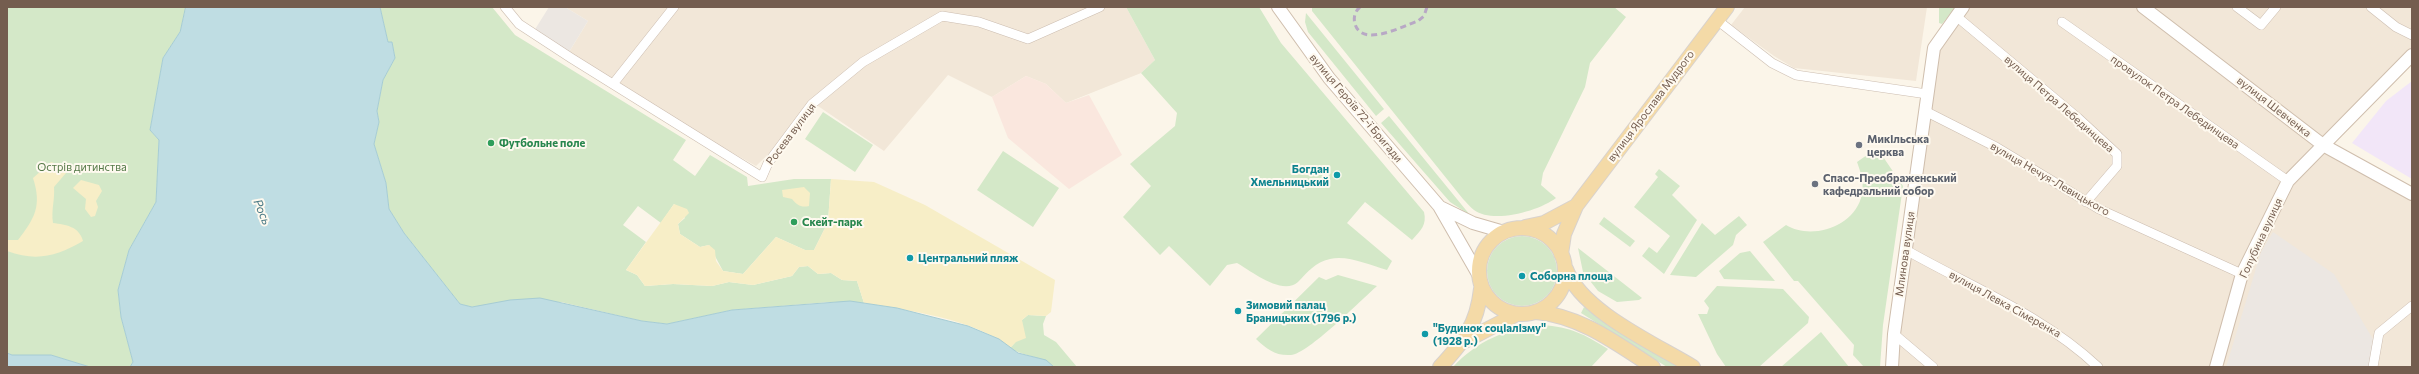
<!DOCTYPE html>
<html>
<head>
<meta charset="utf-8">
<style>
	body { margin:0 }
	#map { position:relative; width:2419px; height:374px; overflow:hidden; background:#fbf5e9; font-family:Commissioner,sans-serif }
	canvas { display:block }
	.frame { position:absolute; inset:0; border:8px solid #745d4f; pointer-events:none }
</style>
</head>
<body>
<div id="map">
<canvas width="2419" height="374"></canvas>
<div class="frame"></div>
</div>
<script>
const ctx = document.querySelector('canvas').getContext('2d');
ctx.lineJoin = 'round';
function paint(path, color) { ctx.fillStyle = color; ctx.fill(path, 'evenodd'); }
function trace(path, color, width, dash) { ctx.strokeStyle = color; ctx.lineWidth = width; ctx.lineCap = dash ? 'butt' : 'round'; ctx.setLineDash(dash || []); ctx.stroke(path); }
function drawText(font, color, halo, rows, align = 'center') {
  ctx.font = font + ' Commissioner,sans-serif'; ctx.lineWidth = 4; ctx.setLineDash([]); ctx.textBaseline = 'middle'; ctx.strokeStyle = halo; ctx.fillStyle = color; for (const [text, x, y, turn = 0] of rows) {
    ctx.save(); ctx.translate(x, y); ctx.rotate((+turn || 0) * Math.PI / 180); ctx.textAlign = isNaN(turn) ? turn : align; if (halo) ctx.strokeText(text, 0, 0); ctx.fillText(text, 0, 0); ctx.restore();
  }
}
paint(new Path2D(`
	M565 7H1126L1155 60 1141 73 1066 103 1046 84 1026 76 992 97 948 75 884 151 818 106 756 166 701 135 569 52 588 21Z
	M1745 7H1927L1916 81 1794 68 1774 56 1731 25Z
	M1965 7H2412V55L2323 145 2412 195V367H1894L1934 48Z`), '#f2e7d8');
paint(new Path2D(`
	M1026 76 1046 84 1066 103 1089 95 1122 155 1069 189 1008 138 992 97Z`), '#fae7de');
paint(new Path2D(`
	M549 7H565L588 21 569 52 534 31Z
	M2273 232 2334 274 2373 339 2370 367H2226L2261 252Z`), '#ece7e2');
paint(new Path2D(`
	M2412 81V179L2352 143 2386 101Z`), '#f2e6f8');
paint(new Path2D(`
	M7 7H186L180 32 163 58 150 130 159 140 156 202 129 250 118 290 121 317 133 362 130 367H90L51 355H12L7 353Z
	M380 7H492L515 35 686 140 673 160 695 176 710 155 747 177 748 186 794 179H831L828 222 814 250H805L776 237 743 274 723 271 709 245 700 247 680 234 678 224 685 218 674 204 661 223 638 206 623 225 646 242 626 270 637 275 645 286 673 284 712 286 729 282 753 285 792 276 799 267 808 266 818 274 831 273 842 280 857 281 864 303 830 302 732 310 667 324 642 321 561 302 471 307 460 304 404 233 389 209 386 183 374 144 379 122 377 111 383 80 395 58 392 42H388Z
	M1126 7H1259L1281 43 1424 212C1427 225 1421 230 1412 240L1365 202 1347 223 1392 261 1387 270C1369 265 1348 255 1330 259 1315 262 1308 272 1298 282 1282 296 1251 271 1237 263L1227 265 1210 286 1169 246 1160 255 1123 217 1151 186 1130 164 1175 126 1177 113 1141 73 1155 60Z
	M1312 7H1614L1626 17 1590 63 1585 87 1543 173 1541 185 1556 198C1539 211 1493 224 1474 210 1470 207 1466 202 1463 199L1312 11Z
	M1939 7H1956L1942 24 1939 23Z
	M1306 13 1384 109 1376 116 1308 32 1305 22Z
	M823 112 873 145 855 172 805 139Z
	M1389 116 1470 215 1450 202 1381 123Z
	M1877 148 1903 186 1883 325 1880 367H1864L1853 355 1854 345 1798 281H1794L1763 242 1786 225C1810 240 1852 228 1861 198 1865 186 1861 173 1857 162Z
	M1003 151 1059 188 1033 227 977 190Z
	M1659 169 1680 186 1672 195 1697 220 1664 274 1642 256 1649 247 1657 253 1670 236 1634 207 1658 177 1655 174Z
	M1739 216 1747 225 1736 235 1733 245 1696 277 1670 275 1702 223 1715 235Z
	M1604 217 1635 241 1630 247 1599 224Z
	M1487 271a35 35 0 1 1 70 0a35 35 0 1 1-70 0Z
	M1578 248 1642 298 1639 300 1617 302 1598 291 1583 272Z
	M1750 251 1775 281 1724 279 1719 271 1740 253Z
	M1338 275 1377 286C1361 300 1308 354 1291 355 1275 356 1267 349 1256 339L1319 277 1326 280Z
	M1717 286 1783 289 1809 317 1808 323 1759 367H1726L1717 354 1698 314H1707L1709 308 1704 301Z
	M1584 307 1679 367H1667L1581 313Z
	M1028 315 1046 316 1043 324 1044 335 1056 342 1077 367H1054C1040 355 1024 357 1010 348 1018 340 1022 331 1022 320Z
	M1542 325C1571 327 1584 334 1608 349L1591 367H1453C1477 341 1507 328 1542 325Z
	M1821 332 1849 367H1781Z`), '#d4e8c8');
paint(new Path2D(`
	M51 162 63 166 66 173 54 187C55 200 51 210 53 223 66 225 79 226 83 241 57 256 37 262 7 251V240H18C35 218 42 206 33 178Z
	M831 179 874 182 925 205 1055 280 1051 312 1046 316 1028 315 1022 320 1026 338 1016 342 1010 348C974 318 909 311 864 303L857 281 842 280 831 273 818 274 808 266 799 267 792 276 753 285 729 282 712 286 673 284 645 286 637 275 626 270 674 204 687 209 689 213 678 224 680 234 700 247 709 245 715 250 716 261 723 271 743 274 776 237 805 250H814L828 222Z
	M81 180 99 185 102 191 96 201 98 207 95 216 91 217 85 209 86 199 73 188Z
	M804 187 810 193 809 206C801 208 797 205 792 199L783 197 782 190Z`), '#f7eec7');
const water = new Path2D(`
	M186 7H380L388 42H392L395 58 383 80 377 111 379 122 374 144 386 183 389 209 404 233 460 304 472 307 510 300 540 298 642 321 667 324 732 310 850 301 897 308 968 326 999 339 1018 353 1046 360 1054 367H130L133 362 121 317 118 290 129 250 156 202 159 140 150 130 163 58 180 32Z
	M7 353 12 355H51L90 367H7Z`);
paint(water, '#bfdde3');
trace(water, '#a6ccd4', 1);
const street = new Path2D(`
	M505 7 519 24 571 58 762 177 768 163 812 104 863 62 942 16 979 22 1028 39 1100 7
	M2237 7 2261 25 2276 7
	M2371 7 2396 27 2412 35
	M1956 16 2078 118 2117 154V166L2086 202
	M1717 20 1772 63 1796 75 1927 94
	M2062 22 2288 181
	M613 84 674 7
	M1925 111 1996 147 2099 209 2242 274
	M1906 250C1971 287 2043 315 2098 367
	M1894 334 1933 367
	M2373 367 2379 333 2412 306`);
const secondary = new Path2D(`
	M1278 7 1329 78 1439 206 1478 274
	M2143 7 2323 145 2412 194
	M1440 207 1473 223 1504 232
	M1892 367 1894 334 1934 48 1963 7
	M2216 367 2242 274 2288 181 2412 55`);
const primary = new Path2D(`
	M1525 227 1544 223 1576 206
	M1479 271a43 43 0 1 1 86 0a43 43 0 1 1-86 0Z
	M1561 254 1564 234 1576 206 1727 7
	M1566 269C1581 311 1655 344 1693 367
	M1536 312C1581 316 1616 343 1653 367
	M1463 342 1517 314
	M1440 367C1464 341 1477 325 1481 289`);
trace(street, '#ccbdb0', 10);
trace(secondary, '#cfbead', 14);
trace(primary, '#d8d2ce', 16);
trace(street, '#fff', 9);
trace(secondary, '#fff', 12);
trace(primary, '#f4daa7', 14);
trace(new Path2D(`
	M1360 7C1355 11 1353 18 1355 24 1362 48 1403 26 1418 21L1424 16 1427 7`), '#b8a8c5', 3, [6, 4]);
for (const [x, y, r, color] of [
	[491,143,4,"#2e9e5b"],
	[1859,145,4,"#6b7280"],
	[1337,175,4,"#0f9aa8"],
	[1815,184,4,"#6b7280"],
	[794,222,4,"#2e9e5b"],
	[910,258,4,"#0f9aa8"],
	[1522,276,4,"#0f9aa8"],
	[1238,311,4,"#0f9aa8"],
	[1425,334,4,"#0f9aa8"]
]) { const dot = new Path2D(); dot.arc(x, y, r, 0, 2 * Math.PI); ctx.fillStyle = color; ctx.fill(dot); trace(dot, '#fef9ef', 1.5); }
drawText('11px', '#745d4f', '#fef9ef', [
	["провулок Петра Лебединцева",2175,102,35],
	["вулиця Петра Лебединцева",2059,104,41],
	["вулиця Ярослава Мудрого",1651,106,-53],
	["вулиця Шевченка",2274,107,38],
	["вулиця Героїв 72-ї Бригади",1356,108,50],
	["Росева вулиця",791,134,-53],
	["вулиця Нечуя-Левицького",2050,179,30],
	["Голубина вулиця",2261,238,-65],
	["Млинова вулиця",1905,254,-82],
	["вулиця Левка Сімеренка",2005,304,29]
]);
drawText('bold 11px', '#5b616d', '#fef9ef', [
	["Микільська",1867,139],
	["церква",1867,152],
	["Спасо-Преображенський",1823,178],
	["кафедральний собор",1823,191]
], 'left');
drawText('bold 11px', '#27864d', '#fef9ef', [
	["Футбольне поле",499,143],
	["Скейт-парк",802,222]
], 'left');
drawText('11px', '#547847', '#fef9ef', [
	["Острів дитинства",82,167]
]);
drawText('bold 11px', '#0d838f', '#fef9ef', [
	["Богдан",1329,169,"right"],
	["Хмельницький",1329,182,"right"],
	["Центральний пляж",918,258],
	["Соборна площа",1530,276],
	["Зимовий палац",1246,305],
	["Браницьких (1796 р.)",1246,318],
	["\"Будинок соціалізму\"",1433,328],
	["(1928 р.)",1433,341]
], 'left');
drawText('italic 12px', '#4a7a85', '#fef9ef', [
	["Рось",262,212,68]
]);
</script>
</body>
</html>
